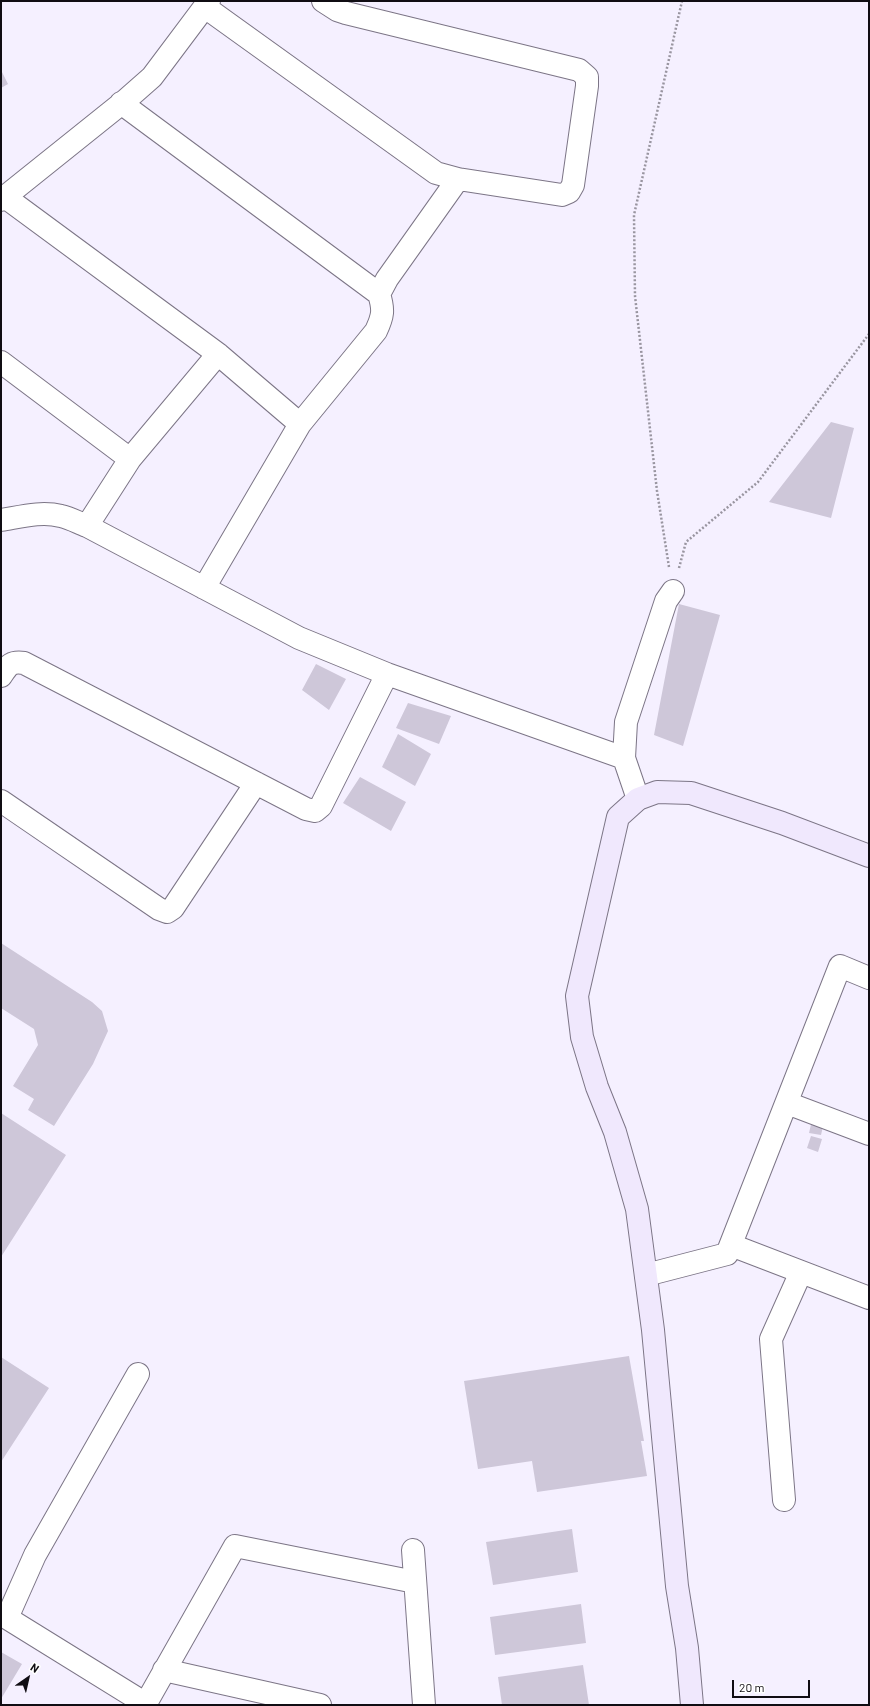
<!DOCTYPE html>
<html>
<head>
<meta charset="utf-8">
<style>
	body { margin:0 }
	#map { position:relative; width:870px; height:1706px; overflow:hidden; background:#f5f0ff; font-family:Barlow,sans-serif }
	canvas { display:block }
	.frame { position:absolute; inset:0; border:2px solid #100d13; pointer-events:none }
	.north { position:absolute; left:8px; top:1658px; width:40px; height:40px; -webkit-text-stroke:3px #fff; paint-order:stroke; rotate:34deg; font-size:11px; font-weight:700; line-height:16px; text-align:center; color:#100d13 }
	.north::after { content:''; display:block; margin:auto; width:14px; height:18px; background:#100d13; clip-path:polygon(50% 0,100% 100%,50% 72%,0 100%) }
	.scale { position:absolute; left:732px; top:1680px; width:78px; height:18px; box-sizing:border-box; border:2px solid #100d13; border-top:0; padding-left:5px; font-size:12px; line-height:14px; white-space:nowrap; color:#100d13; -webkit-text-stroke:3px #fff; paint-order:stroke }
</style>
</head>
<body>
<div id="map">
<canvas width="870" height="1706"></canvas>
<div class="frame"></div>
<div class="north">N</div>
<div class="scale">20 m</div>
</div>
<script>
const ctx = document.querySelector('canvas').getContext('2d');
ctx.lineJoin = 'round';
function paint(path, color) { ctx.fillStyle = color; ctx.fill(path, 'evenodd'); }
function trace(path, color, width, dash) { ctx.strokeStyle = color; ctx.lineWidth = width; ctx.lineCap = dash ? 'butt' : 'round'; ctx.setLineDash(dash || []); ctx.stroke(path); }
paint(new Path2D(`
	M1 70 8 84 1 88Z
	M831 422 854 428 831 518 769 502Z
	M679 604 720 615 683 746 654 735Z
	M316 664 346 679 329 710 302 690Z
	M408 703 451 716 439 744 396 728Z
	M398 734 431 754 415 786 382 767Z
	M360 777 406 802 391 831 343 803Z
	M1 943 92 1002 102 1011 108 1031 93 1064 54 1126 28 1110 34 1099 13 1086 38 1045 34 1029 1 1008Z
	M1 1113 66 1155 1 1257Z
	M812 1120 824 1122 821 1135 809 1133Z
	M811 1136 822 1139 818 1152 807 1148Z
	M629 1356 644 1441H641L647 1476 537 1492 532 1461 478 1469 464 1381Z
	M1 1357 49 1388 1 1462Z
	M572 1529 578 1572 493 1585 486 1542Z
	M581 1604 586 1643 495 1655 490 1617Z
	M1 1652 22 1664 1 1699Z
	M583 1665 589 1705H502L498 1677Z`), '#cec7d9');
const street = new Path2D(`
	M205 7 436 173 458 179 562 195 569 192 573 185 587 86V77L579 70 346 13 337 10 323 1
	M121 103 379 294
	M5 197 218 354 300 424
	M1 200 127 99 152 77 209 1
	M1 362 130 459 87 526
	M130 459 218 354
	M1 520C20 517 41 511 61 516 70 518 79 523 87 526L299 638 387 674 624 758
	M204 588 300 424 376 331C383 316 384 310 379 294L387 279 458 179
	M1 676C8 666 10 661 24 663L306 809 315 811 321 806 387 674
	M638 799 624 758 626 722 666 601 673 591
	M1 801 159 909 167 912 173 908 256 783
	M787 1103 869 1134
	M731 1245 869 1298
	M646 1275 727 1254 840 966 869 978
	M138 1374 35 1555 7 1618 146 1704
	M784 1500 771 1339 801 1272
	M413 1550 424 1705
	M164 1670 320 1705
	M145 1705 235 1546 415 1582`);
const secondary = new Path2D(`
	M692 1705 687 1648 677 1586 653 1330 637 1209 615 1132 597 1087 582 1037 577 996 618 817 638 799 657 792 691 793 782 823 869 856`);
trace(street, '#7c7586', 24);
trace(secondary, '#7c7586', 24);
trace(new Path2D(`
	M669 567 657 491 635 296 634 215 682 1
	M679 568 686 542 758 482 869 334`), '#9995a0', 2.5, [2, 2]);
trace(street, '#fff', 22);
trace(secondary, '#f0e8fd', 22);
</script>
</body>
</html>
